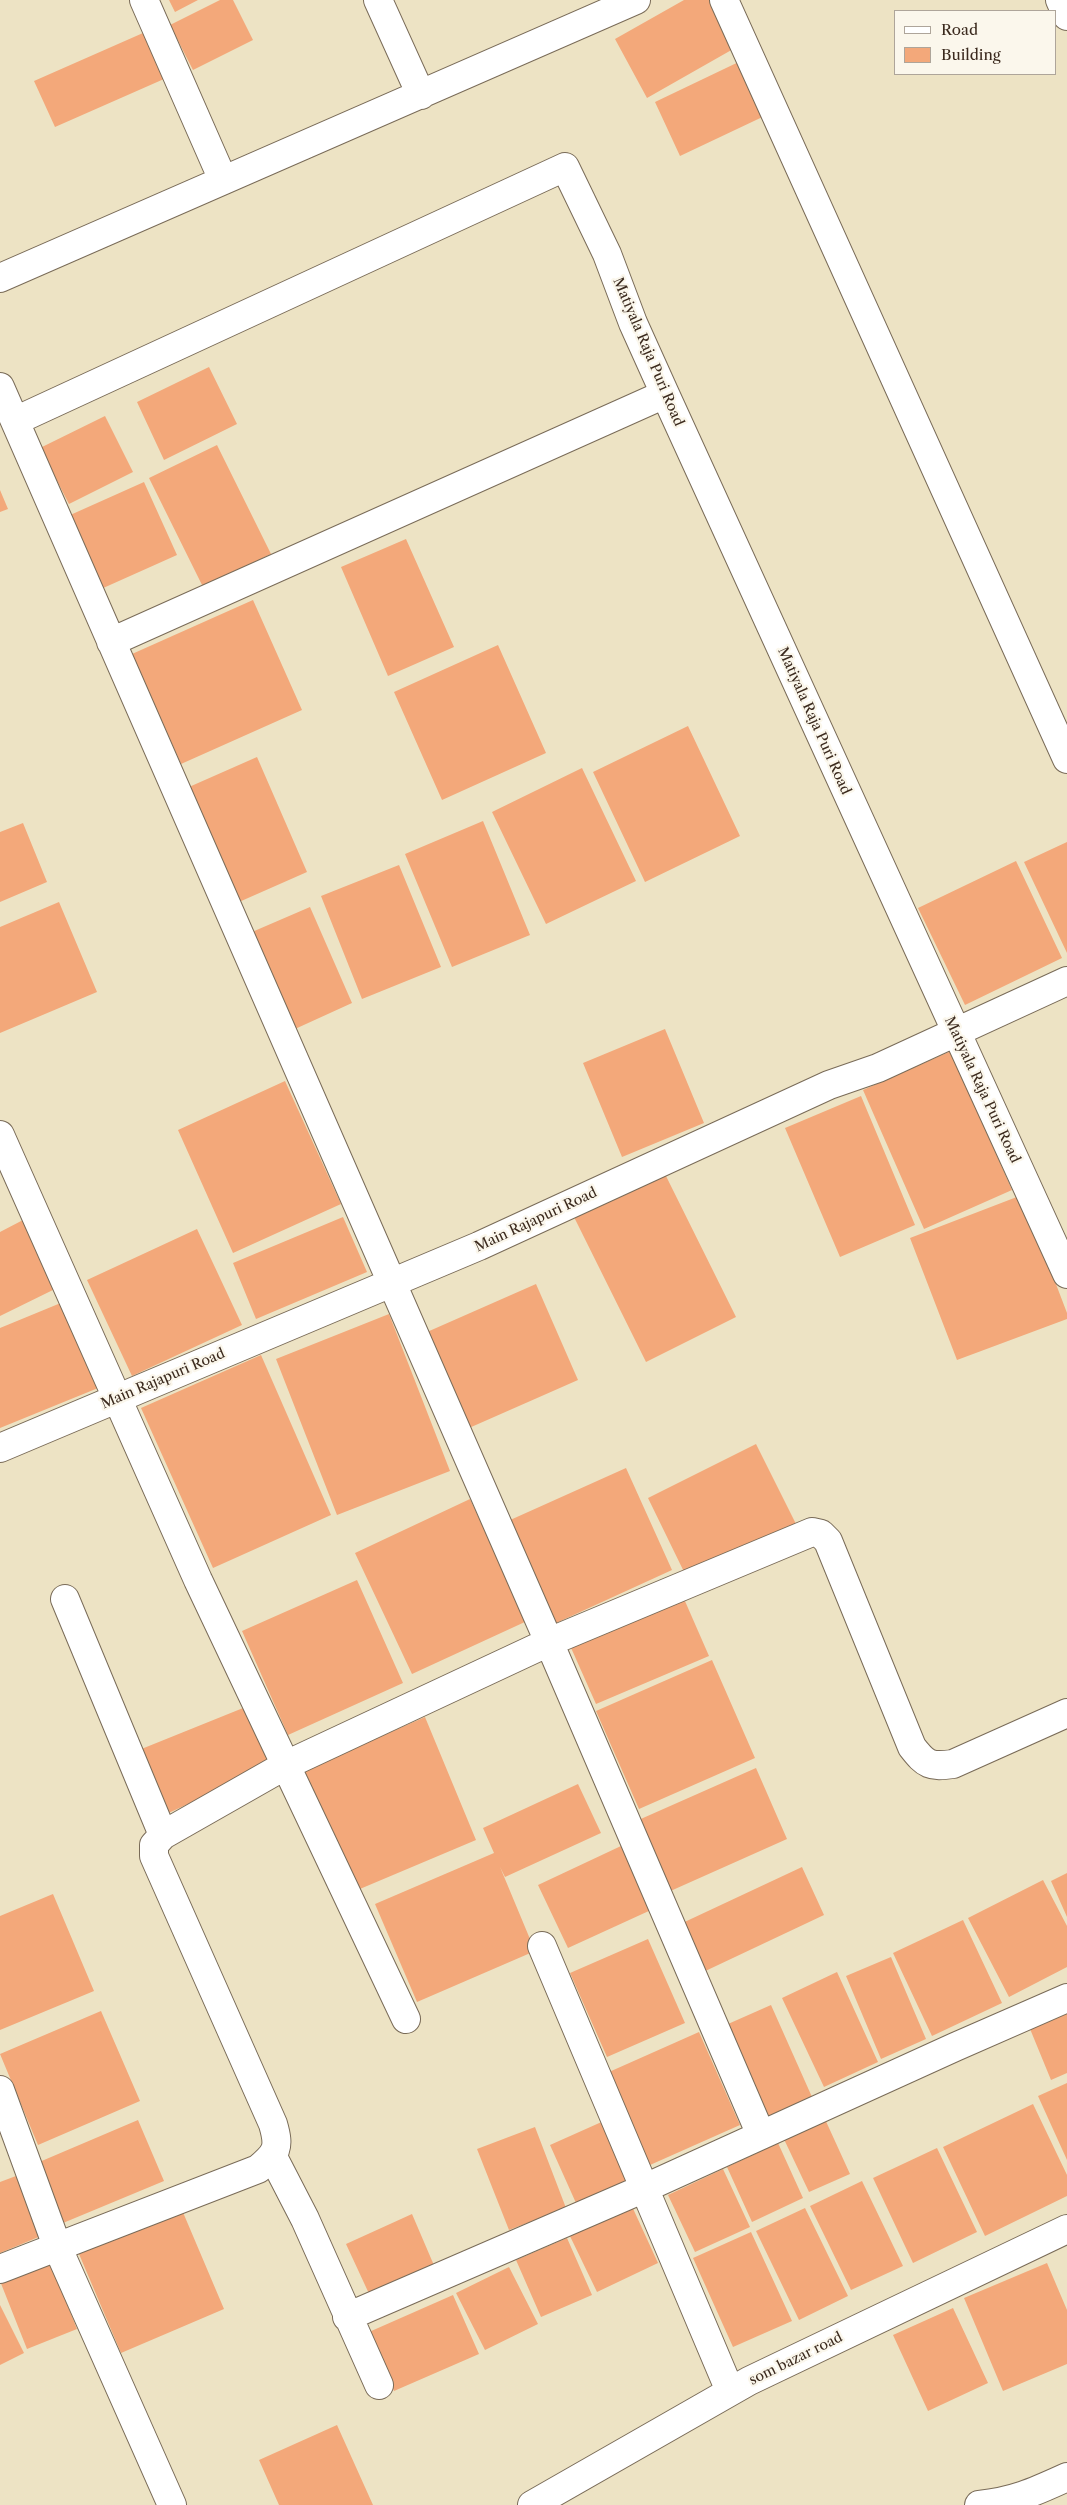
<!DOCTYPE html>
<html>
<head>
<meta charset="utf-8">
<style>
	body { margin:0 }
	#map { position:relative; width:1067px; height:2505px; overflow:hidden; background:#ede3c4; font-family:"Libre Caslon Text",serif }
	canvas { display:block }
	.legend { position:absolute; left:894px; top:10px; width:162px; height:65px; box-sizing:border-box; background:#fbf7ec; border:1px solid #aea59a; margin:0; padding:6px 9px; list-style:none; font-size:15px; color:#3b2a1e }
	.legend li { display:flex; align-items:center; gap:10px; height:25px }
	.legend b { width:25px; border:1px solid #aea59a }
</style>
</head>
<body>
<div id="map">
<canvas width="1067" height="2505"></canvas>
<ul class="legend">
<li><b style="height:6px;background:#fff"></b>Road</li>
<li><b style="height:14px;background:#f3a87a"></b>Building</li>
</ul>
</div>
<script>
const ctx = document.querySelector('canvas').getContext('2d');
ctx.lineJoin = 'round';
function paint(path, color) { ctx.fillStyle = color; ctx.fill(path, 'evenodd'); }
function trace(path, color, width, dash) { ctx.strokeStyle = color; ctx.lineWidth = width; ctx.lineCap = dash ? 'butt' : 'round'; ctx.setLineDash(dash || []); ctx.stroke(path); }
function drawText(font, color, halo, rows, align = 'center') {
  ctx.font = font + ' "Libre Caslon Text",serif'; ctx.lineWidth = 4.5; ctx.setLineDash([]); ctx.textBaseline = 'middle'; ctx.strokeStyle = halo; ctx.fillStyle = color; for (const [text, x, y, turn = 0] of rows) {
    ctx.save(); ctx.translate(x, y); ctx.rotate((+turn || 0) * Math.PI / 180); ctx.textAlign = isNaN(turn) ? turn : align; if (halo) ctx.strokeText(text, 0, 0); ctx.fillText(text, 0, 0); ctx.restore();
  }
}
paint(new Path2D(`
	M169 0H198L175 12Z
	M220 0H233L253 40 193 70 170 25Z
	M684 0H717L742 44 647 98 615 39Z
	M143 33 164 79 55 127 34 81Z
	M747 58 773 112 680 156 655 102Z
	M209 367 237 424 164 460 137 402Z
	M105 416 133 472 69 504 40 448Z
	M217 445 271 554 203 587 149 478Z
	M144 482 177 555 101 589 68 516Z
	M0 490 8 509 0 512Z
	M406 539 454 647 388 676 341 567Z
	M253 600 302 710 181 764 132 654Z
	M498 645 546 753 442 800 394 692Z
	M688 726 740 836 645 882 593 772Z
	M257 757 307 872 239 902 189 787Z
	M582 768 636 881 546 924 492 812Z
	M483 821 530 935 452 967 405 854Z
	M23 823 47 882 0 902V832Z
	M1067 842V953L1024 862Z
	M1016 861 1062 958 965 1005 918 908Z
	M399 865 441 967 362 999 321 896Z
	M59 902 97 992 0 1033V927Z
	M310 907 352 1003 295 1029 252 932Z
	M665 1029 704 1123 622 1157 583 1063Z
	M951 1051 1012 1190 924 1229 863 1090Z
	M285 1081 341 1204 233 1253 178 1130Z
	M861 1096 915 1225 840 1257 785 1128Z
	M664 1172 736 1317 646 1362 574 1217Z
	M1022 1195 1067 1313V1319L957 1360 910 1238Z
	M343 1217 367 1272 256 1319 233 1263Z
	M23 1220 57 1288 0 1316V1232Z
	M197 1229 242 1325 132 1376 87 1280Z
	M536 1284 578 1380 469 1428 427 1332Z
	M68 1300 103 1386 0 1428V1328Z
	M389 1314 450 1471 337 1515 276 1359Z
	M261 1355 331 1515 213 1568 141 1408Z
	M756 1444 796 1524 687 1578 648 1498Z
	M626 1468 672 1570 554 1624 508 1521Z
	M470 1499 527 1621 412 1674 355 1553Z
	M357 1580 403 1683 288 1735 242 1631Z
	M681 1592 709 1656 596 1704 568 1641Z
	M712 1660 755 1758 639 1809 596 1711Z
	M253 1704 276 1763 160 1817 134 1752Z
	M425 1717 476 1840 348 1894 295 1774Z
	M756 1768 787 1839 666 1893 634 1822Z
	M578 1784 601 1833 505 1877 500 1867 535 1951 417 2002 375 1904 494 1853 483 1828Z
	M621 1846 651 1910 568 1948 538 1885Z
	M802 1867 824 1915 699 1974 676 1926Z
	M1067 1873V1917L1051 1881Z
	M1043 1880 1067 1926V1967L1009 1997 968 1918Z
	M53 1894 94 1991 0 2030V1916Z
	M963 1920 1002 2003 932 2036 893 1953Z
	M648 1939 685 2023 607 2057 570 1973Z
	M891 1957 926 2039 881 2059 846 1976Z
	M837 1972 878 2062 824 2087 782 1998Z
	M771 2005 812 2097 768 2116 728 2024Z
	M1067 2007V2073L1051 2080 1028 2024Z
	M101 2011 140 2101 38 2145 0 2054Z
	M699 2032 740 2125 650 2165 609 2072Z
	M1067 2083V2160L1038 2096Z
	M1033 2104 1067 2175V2196L985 2236 943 2147Z
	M824 2117 850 2174 809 2192 782 2135Z
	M138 2120 164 2181 63 2223 37 2163Z
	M606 2120 632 2178 576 2203 550 2145Z
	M535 2127 566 2208 509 2230 477 2149Z
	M778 2143 803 2198 752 2222 727 2167Z
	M937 2148 977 2232 913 2263 873 2178Z
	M723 2169 750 2227 695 2252 668 2195Z
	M16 2176 41 2236 0 2253V2182Z
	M862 2181 903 2266 851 2290 810 2206Z
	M630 2202 658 2263 597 2292 568 2232Z
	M805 2208 848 2296 799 2320 756 2231Z
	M182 2210 224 2309 121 2353 79 2254Z
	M412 2214 436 2270 371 2298 346 2244Z
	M751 2232 792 2321 733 2347 693 2258Z
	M567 2238 592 2295 541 2317 516 2260Z
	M48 2256 77 2329 27 2349 0 2281Z
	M1047 2263 1067 2310V2364L1003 2391 964 2298Z
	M509 2267 538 2324 485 2350 456 2293Z
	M453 2295 479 2354 394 2391 369 2332Z
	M0 2305 24 2353 0 2365Z
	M953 2308 988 2383 928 2411 893 2335Z
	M337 2425 373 2505H279L259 2460Z`), '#f3a87a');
const street = new Path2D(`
	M144 0 223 180
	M378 0 421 95
	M724 0 1067 759
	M1060 0 1067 16
	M0 278 636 0
	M0 387 549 1642 286 1765 163 1835 154 1845V1856L273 2124C280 2148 277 2153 258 2169L0 2269
	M15 421 565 167 607 254 633 323 665 394 1067 1274
	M111 642 665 394
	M0 1135 198 1580 406 2019
	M0 1448 479 1246 829 1085 878 1068 1067 981
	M65 1599 163 1835
	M542 1946 730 2391
	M0 2090 57 2246 172 2505
	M761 2135 549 1642 812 1532 821 1534 828 1541 912 1747C926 1765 930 1767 953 1764L1067 1713
	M273 2157 305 2219 379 2385
	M347 2317 645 2188 955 2047 1067 1998
	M532 2505 749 2381 1067 2229
	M979 2505C1015 2501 1034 2492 1067 2477`);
trace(street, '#796b58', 30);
trace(street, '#fff', 28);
drawText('14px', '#3b2a1e', '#fbf7ec', [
	["Matiyala Raja Puri Road",648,352,67],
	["Matiyala Raja Puri Road",814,721,66],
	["Matiyala Raja Puri Road",982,1090,65],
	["Main Rajapuri Road",536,1220,-25],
	["Main Rajapuri Road",163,1379,-23],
	["som bazar road",796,2359,-26]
]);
</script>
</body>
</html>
